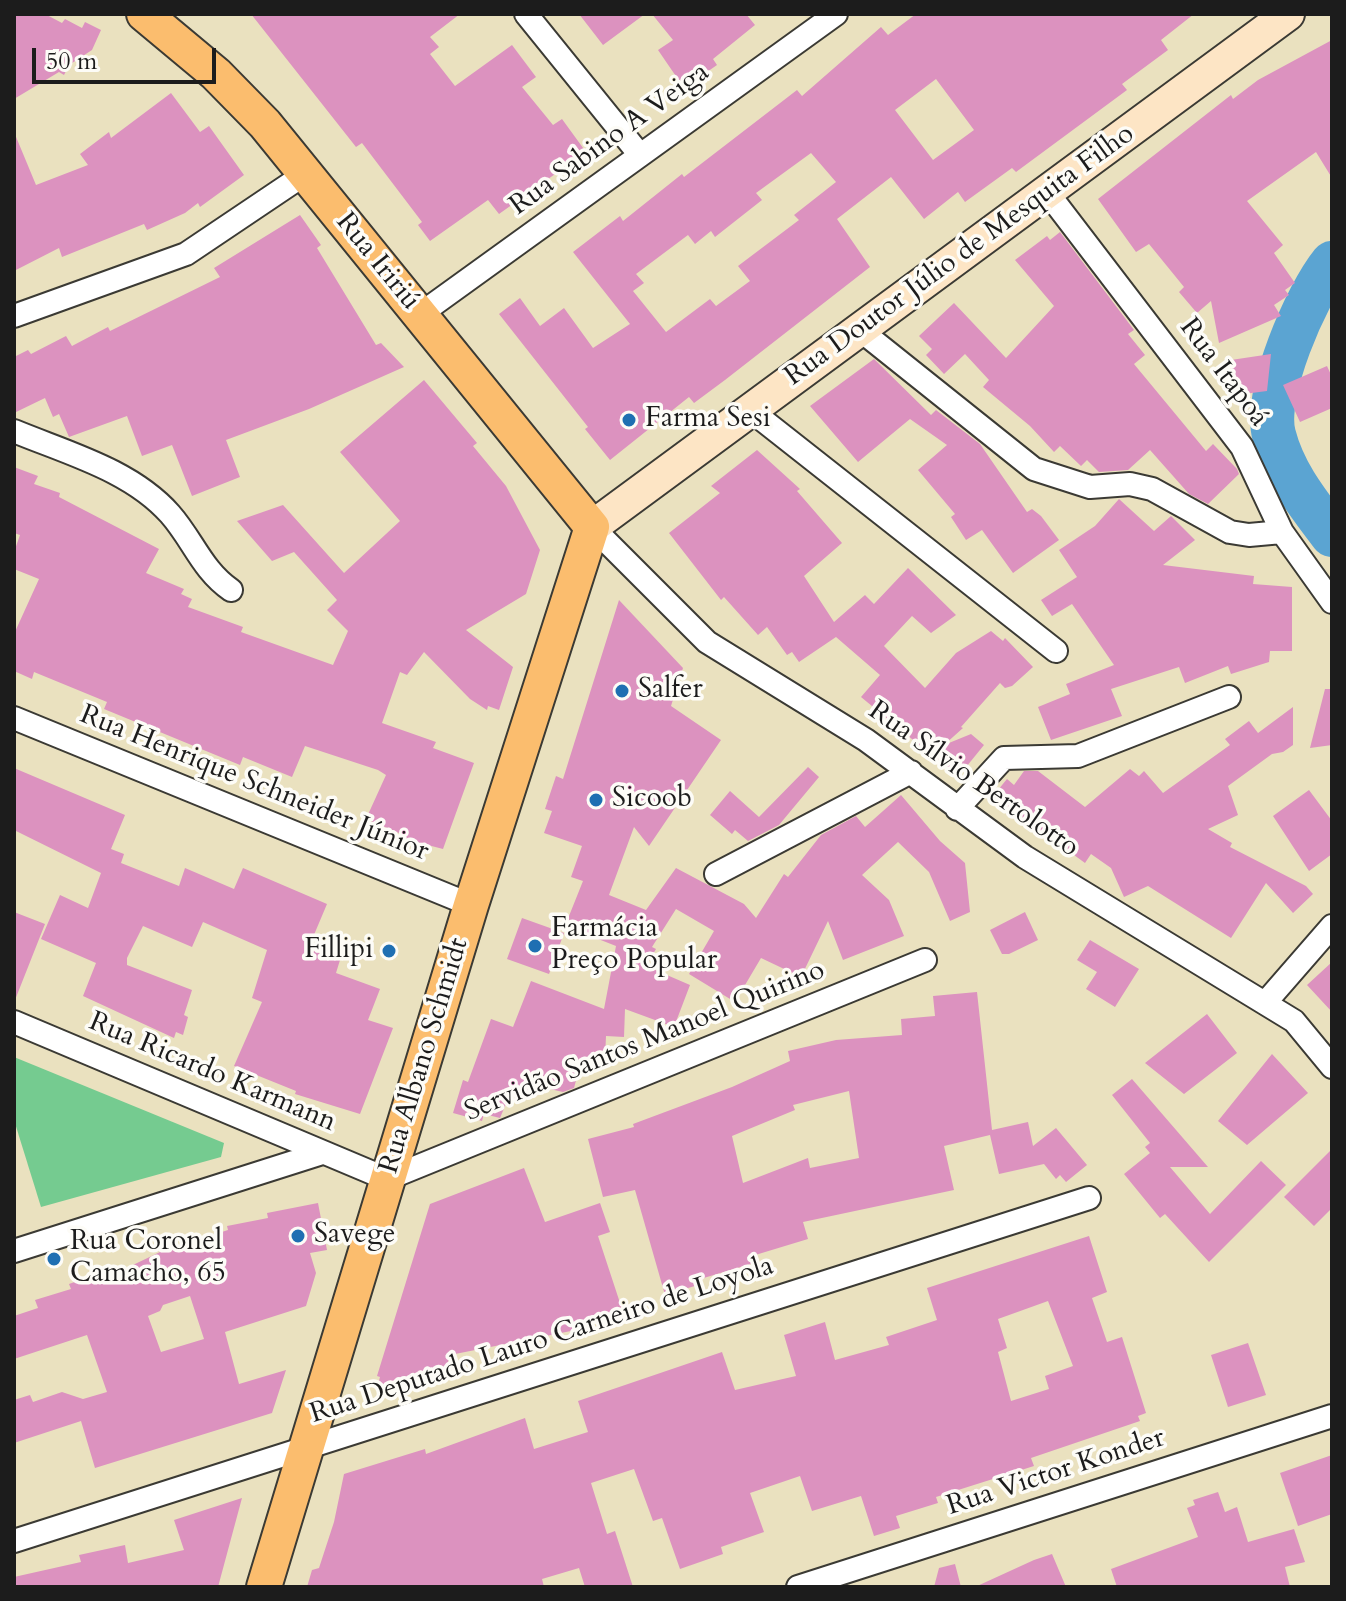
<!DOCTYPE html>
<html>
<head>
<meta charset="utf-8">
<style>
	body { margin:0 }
	#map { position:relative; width:1346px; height:1601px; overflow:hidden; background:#eae1bf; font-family:Cardo,serif }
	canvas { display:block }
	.frame { position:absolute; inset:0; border:16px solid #1c1c1c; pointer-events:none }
	.scale { position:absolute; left:32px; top:48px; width:184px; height:36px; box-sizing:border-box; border:4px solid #1c1c1c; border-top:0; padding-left:10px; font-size:24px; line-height:28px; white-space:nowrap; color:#1c1c1c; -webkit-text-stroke:6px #fdfcf7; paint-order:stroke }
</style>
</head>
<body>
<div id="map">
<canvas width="1346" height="1601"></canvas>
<div class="frame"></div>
<div class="scale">50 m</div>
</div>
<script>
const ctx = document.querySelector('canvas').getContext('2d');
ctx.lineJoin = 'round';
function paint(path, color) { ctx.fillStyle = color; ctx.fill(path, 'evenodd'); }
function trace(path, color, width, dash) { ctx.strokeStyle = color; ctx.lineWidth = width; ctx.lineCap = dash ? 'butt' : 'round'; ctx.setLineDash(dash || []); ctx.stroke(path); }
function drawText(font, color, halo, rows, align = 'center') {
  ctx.font = font + ' Cardo,serif'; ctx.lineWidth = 7; ctx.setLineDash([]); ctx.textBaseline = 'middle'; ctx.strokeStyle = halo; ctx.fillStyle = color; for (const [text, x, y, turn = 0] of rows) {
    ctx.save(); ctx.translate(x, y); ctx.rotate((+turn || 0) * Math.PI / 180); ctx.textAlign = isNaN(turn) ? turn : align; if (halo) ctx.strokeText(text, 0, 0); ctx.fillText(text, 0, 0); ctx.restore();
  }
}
paint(new Path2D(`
	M14 1057 224 1143 221 1157 41 1207 14 1120Z`), '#75cb90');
trace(new Path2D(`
	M1332 263C1306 295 1263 394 1274 435 1284 474 1308 503 1332 535`), '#5ba4d2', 44);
paint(new Path2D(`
	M14 14H45L62 23 65 19 82 28 85 22 101 30 92 50 69 65 64 75 59 72 14 99Z
	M251 14H460L430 37 439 47 430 54 455 86 512 45 536 77 522 87 553 125 562 119 586 152 499 214 488 200 430 241 418 225 422 222 362 143 356 147Z
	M579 14H645L603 45Z
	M652 14H746L755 25 713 59 717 65 684 88 658 50 673 40Z
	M916 14H1194L1161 40 1168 50 1122 84 1127 90 1016 172 1012 168 965 202 958 192 924 219 891 177 837 219 870 267 725 380 694 403 689 397 610 460 585 429 588 427 499 314 520 298 540 326 564 308 593 348 630 324 573 252 620 216 623 221 682 174 684 177 797 90 802 96 881 27 888 35ZM936 79 974 130 933 160 895 110ZM811 153 836 182 794 215 799 220 738 266 750 281 716 306 710 299 666 332 633 291 644 283 636 274 688 235 695 244 711 231 715 237 762 200 756 193Z
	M1332 40V178L1316 152 1247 201 1283 245 1274 253 1295 283 1285 290 1289 295 1274 305 1281 316 1219 343 1211 301 1197 313 1179 292 1184 287 1149 244 1136 252 1098 199 1231 95 1233 99 1258 80Z
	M171 93 200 132 209 126 244 175 200 207 198 203 185 213 147 230 144 224 62 257 59 248 14 271V132L36 185 88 165 80 154 109 132 111 138Z
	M300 215 321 245 317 248 376 345 381 343 404 367 309 409 226 440 240 477 192 496 172 445 142 456 127 416 69 437 59 414 53 417 45 398 14 413V357L28 350 31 354 66 336 72 346 108 327 110 331 220 277 214 268Z
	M1060 232 1134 330 1128 334 1145 355 1134 364 1206 451 1213 444 1237 469 1239 474 1208 504 1189 494 1150 450 1128 470 1099 472 1087 460 1081 466 1060 446 1054 452 1030 426 983 387 989 380 965 354 944 374 926 355 932 349 919 336 954 303 1006 358 1054 306 1015 260 1047 236 1050 240Z
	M1271 354 1267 391 1236 395 1231 360Z
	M874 359 931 415 936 410 980 444 1027 512 1032 509 1041 516 1059 540 1013 573 982 530 966 540 951 517 955 514 918 470 947 445 910 419 858 462 810 406Z
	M1327 366 1332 377V408L1300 422 1283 385Z
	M424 380 477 443 473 446 506 486 540 550 526 594 466 630 513 667 499 710 488 706 487 710 470 699 424 652 407 675 400 672 382 723 436 742 433 748 474 763 443 849 405 839 406 836 366 819 386 775 378 770 305 746 292 777 243 757 240 765 104 709 107 702 34 672 32 679 14 671V634L39 579 14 569V552L20 535 14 533V467L38 476 34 484 60 493 59 497 159 549 146 573 184 589 181 594 192 599 188 607 243 627 241 632 333 665 348 631 327 610 337 600 294 552 272 561 237 521 283 505 344 573 400 521 340 452Z
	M757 450 800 489 797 491 842 543 804 576 834 622 865 595 874 604 908 568 956 615 931 633 912 616 884 646 925 688 956 653 991 631 1003 641 1005 638 1033 667 1012 686 1005 688 1000 683 961 727 963 728 944 745 971 734 984 745 958 777 861 697 880 675 836 637 799 662 792 652 787 655 767 627 758 635 724 597 721 600 669 533 720 493 711 486Z
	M1119 499 1154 531 1171 516 1195 540 1163 565 1254 576 1253 584 1292 587V651H1270L1269 662 1231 674 1228 666 1185 683 1179 667 1111 689 1122 716 1051 740 1038 707 1070 694 1066 684 1114 665 1072 604 1052 616 1041 600 1077 577 1059 550 1095 526Z
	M619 600 683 668 671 706 721 740 649 846 634 827 609 895 646 910 676 868 744 904 756 918 784 874 788 877 821 835 856 816 865 827 901 795 940 841 965 863 970 912 950 921 929 872 898 842 862 875 889 900 904 936 843 960 828 921 801 977 761 958 735 1002 689 974 714 931 676 909 652 947 656 949 646 966 690 985 674 1027 625 1009 624 1037 606 1036 605 1059 582 1058 574 1088 563 1092 541 1087 537 1096 513 1087 500 1118 484 1114 482 1121 453 1113 463 1080 468 1082 491 1019 513 1027 531 981 604 1009 616 946 565 926 583 881 571 877 582 846 544 833 552 811 545 809 556 776 563 779Z
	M1325 689H1332V745L1310 748Z
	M1293 707V745L1283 752 1272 754 1228 786 1238 815 1208 829 1232 843 1230 847 1306 886 1313 894 1293 913 1266 883 1231 938 1148 886 1124 897 1111 868 1091 854 1085 863 993 796 1007 779 1014 785 1024 771H1038L1085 807 1130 769 1139 776 1144 771 1163 793 1230 745 1225 739 1249 721 1258 733Z
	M808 767 819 777 779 825 748 841 735 830 732 834 710 815 730 791 759 817Z
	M14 768 125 815 111 849 124 854 121 863 179 886 185 868 234 889 243 868 327 904 308 949 340 960 336 973 380 989 368 1020 393 1028 360 1114 295 1094 296 1091 234 1066 262 1002 252 998 267 950 203 922 192 947 143 926 127 958V965L192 990 184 1015 188 1017 183 1035 176 1032 174 1038 83 996 96 963 41 939 60 895 88 908 101 873 14 830Z
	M1309 790 1332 821V854L1309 871 1273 816Z
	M14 912 45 924 15 1000H14Z
	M1025 912 1038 940 1009 954H1002L990 930Z
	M522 918 564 933 549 974 507 959Z
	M1090 940 1139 969 1115 1007 1086 989 1097 972 1077 960Z
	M1332 962V1012L1307 985Z
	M977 992 992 1130 1028 1122 1033 1146 1056 1128 1087 1165 1066 1182 1060 1175 1056 1179 1044 1164 999 1174 990 1135 944 1146 954 1190 803 1222 808 1239 752 1256 754 1263 697 1280 698 1285 665 1295 635 1190 603 1197 588 1139 634 1127 633 1124 732 1087 790 1061 788 1051 836 1040 902 1035 901 1019 935 1016 933 996ZM849 1091 859 1158 810 1168 808 1158 743 1183 732 1136 795 1110 793 1105Z
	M1207 1014 1237 1053 1184 1094 1145 1063Z
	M1272 1054 1308 1093 1247 1145 1218 1121Z
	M1132 1079 1208 1167H1170L1210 1214 1261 1161 1286 1185 1209 1262 1165 1214 1160 1218 1124 1174 1150 1153 1145 1147 1150 1143 1112 1095Z
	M1332 1149V1208L1314 1226 1284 1197Z
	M524 1168 545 1222 600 1203 610 1232 598 1236 622 1309 575 1324 576 1330 450 1355 446 1369 424 1374 427 1385 397 1394 377 1388 380 1377 377 1376 430 1204Z
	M318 1203 327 1250 310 1253 316 1273 306 1306 225 1332 239 1384 286 1370 272 1413 95 1468 81 1421 14 1443V1400L30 1395 33 1402 62 1392 83 1399 107 1392 87 1335 14 1359V1316L38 1308 35 1300 71 1289 69 1284 108 1270 110 1276 160 1252 228 1230 227 1226 268 1218 267 1213ZM190 1296 204 1339 161 1352 148 1316 160 1311 163 1305Z
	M1089 1236 1107 1292 1092 1298 1107 1342 1122 1337 1146 1413 1138 1416 1140 1421 1031 1458 1034 1466 936 1497 938 1503 896 1516 900 1528 874 1536 861 1496 812 1511 800 1476 750 1493 764 1532 721 1547 723 1554 680 1569 662 1518 653 1521 634 1469 591 1483 607 1534 615 1531 633 1587H585L579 1568 542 1579 544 1587H307L312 1570 319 1568 334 1522 344 1474 425 1449 426 1454 525 1418 534 1449 588 1432 578 1401 722 1352 735 1390 796 1376 784 1335 825 1322 835 1360 889 1345 886 1337 937 1320 927 1288ZM1048 1301 1073 1366 1045 1376 1049 1389 1011 1401 998 1352 1007 1348 998 1319Z
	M1248 1343 1266 1395 1228 1407 1211 1355Z
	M1332 1455V1514L1298 1526 1280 1473Z
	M1218 1492 1225 1512 1237 1507 1248 1542 1294 1529 1305 1562 1285 1567 1290 1587H1117L1111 1569 1198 1537 1187 1508 1195 1505 1193 1500Z
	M242 1498 218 1587H14V1577L81 1562 79 1555 125 1545 128 1563 184 1550 174 1520Z
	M1052 1554 1066 1587H975L1034 1560Z
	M955 1564 961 1587H934L939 1568Z`), '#dc92bf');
const minor = new Path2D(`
	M526 14 640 155
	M1047 192 1242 447 1282 532 1332 602
	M419 315 836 14
	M14 316 186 254 305 174
	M860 330 1034 469 1090 487 1130 484 1152 489 1230 532 1249 535 1282 532
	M750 410 1056 651
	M14 431C67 453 131 470 170 514 193 540 202 570 231 590
	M592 527 707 642 866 740 1025 857 1294 1021 1332 1067
	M14 718 471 905
	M957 809 1004 758 1078 756 1229 697
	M716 874 911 772
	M1265 1003 1332 926
	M14 1022 387 1179 925 960
	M14 1251 322 1153
	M14 1541 1089 1198
	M798 1587 1332 1416`);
const secondary = new Path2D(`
	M592 527 1288 14`);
const primary = new Path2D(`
	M144 14 216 74 265 124 592 527 471 905 264 1587`);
trace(minor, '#3b3a34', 26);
trace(secondary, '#3b3a34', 36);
trace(primary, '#3b3a34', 38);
trace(minor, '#fff', 22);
trace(secondary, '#fde5c5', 32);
trace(primary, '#fbbd6e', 34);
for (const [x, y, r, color] of [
	[629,420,8,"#1f6fb2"],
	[622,691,8,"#1f6fb2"],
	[596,800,8,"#1f6fb2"],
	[535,946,8,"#1f6fb2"],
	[389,951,8,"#1f6fb2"],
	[298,1236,8,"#1f6fb2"],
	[54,1259,8,"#1f6fb2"]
]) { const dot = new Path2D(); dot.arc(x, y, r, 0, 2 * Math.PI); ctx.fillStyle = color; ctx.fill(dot); trace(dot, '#fdfcf7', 3); }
drawText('28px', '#1c1c1c', '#fdfcf7', [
	["Rua Sabino A Veiga",610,140,-36],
	["Rua Doutor Júlio de Mesquita Filho",960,256,-36],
	["Rua Iririú",377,262,51],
	["Rua Itapoá",1223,373,53],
	["Rua Sílvio Bertolotto",973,780,35],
	["Rua Henrique Schneider Júnior",254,784,22],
	["Servidão Santos Manoel Quirino",645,1042,-22],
	["Rua Albano Schmidt",425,1056,-73],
	["Rua Ricardo Karmann",212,1073,23],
	["Rua Deputado Lauro Carneiro de Loyola",542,1341,-18],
	["Rua Victor Konder",1056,1473,-18]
]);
drawText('28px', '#1c1c1c', '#fdfcf7', [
	["Farma Sesi",645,420],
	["Salfer",638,691],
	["Sicoob",612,800],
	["Farmácia",551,930],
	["Preço Popular",551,962],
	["Fillipi",373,951,"right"],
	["Savege",314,1236],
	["Rua Coronel",70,1243],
	["Camacho, 65",70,1275]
], 'left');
</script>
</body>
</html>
